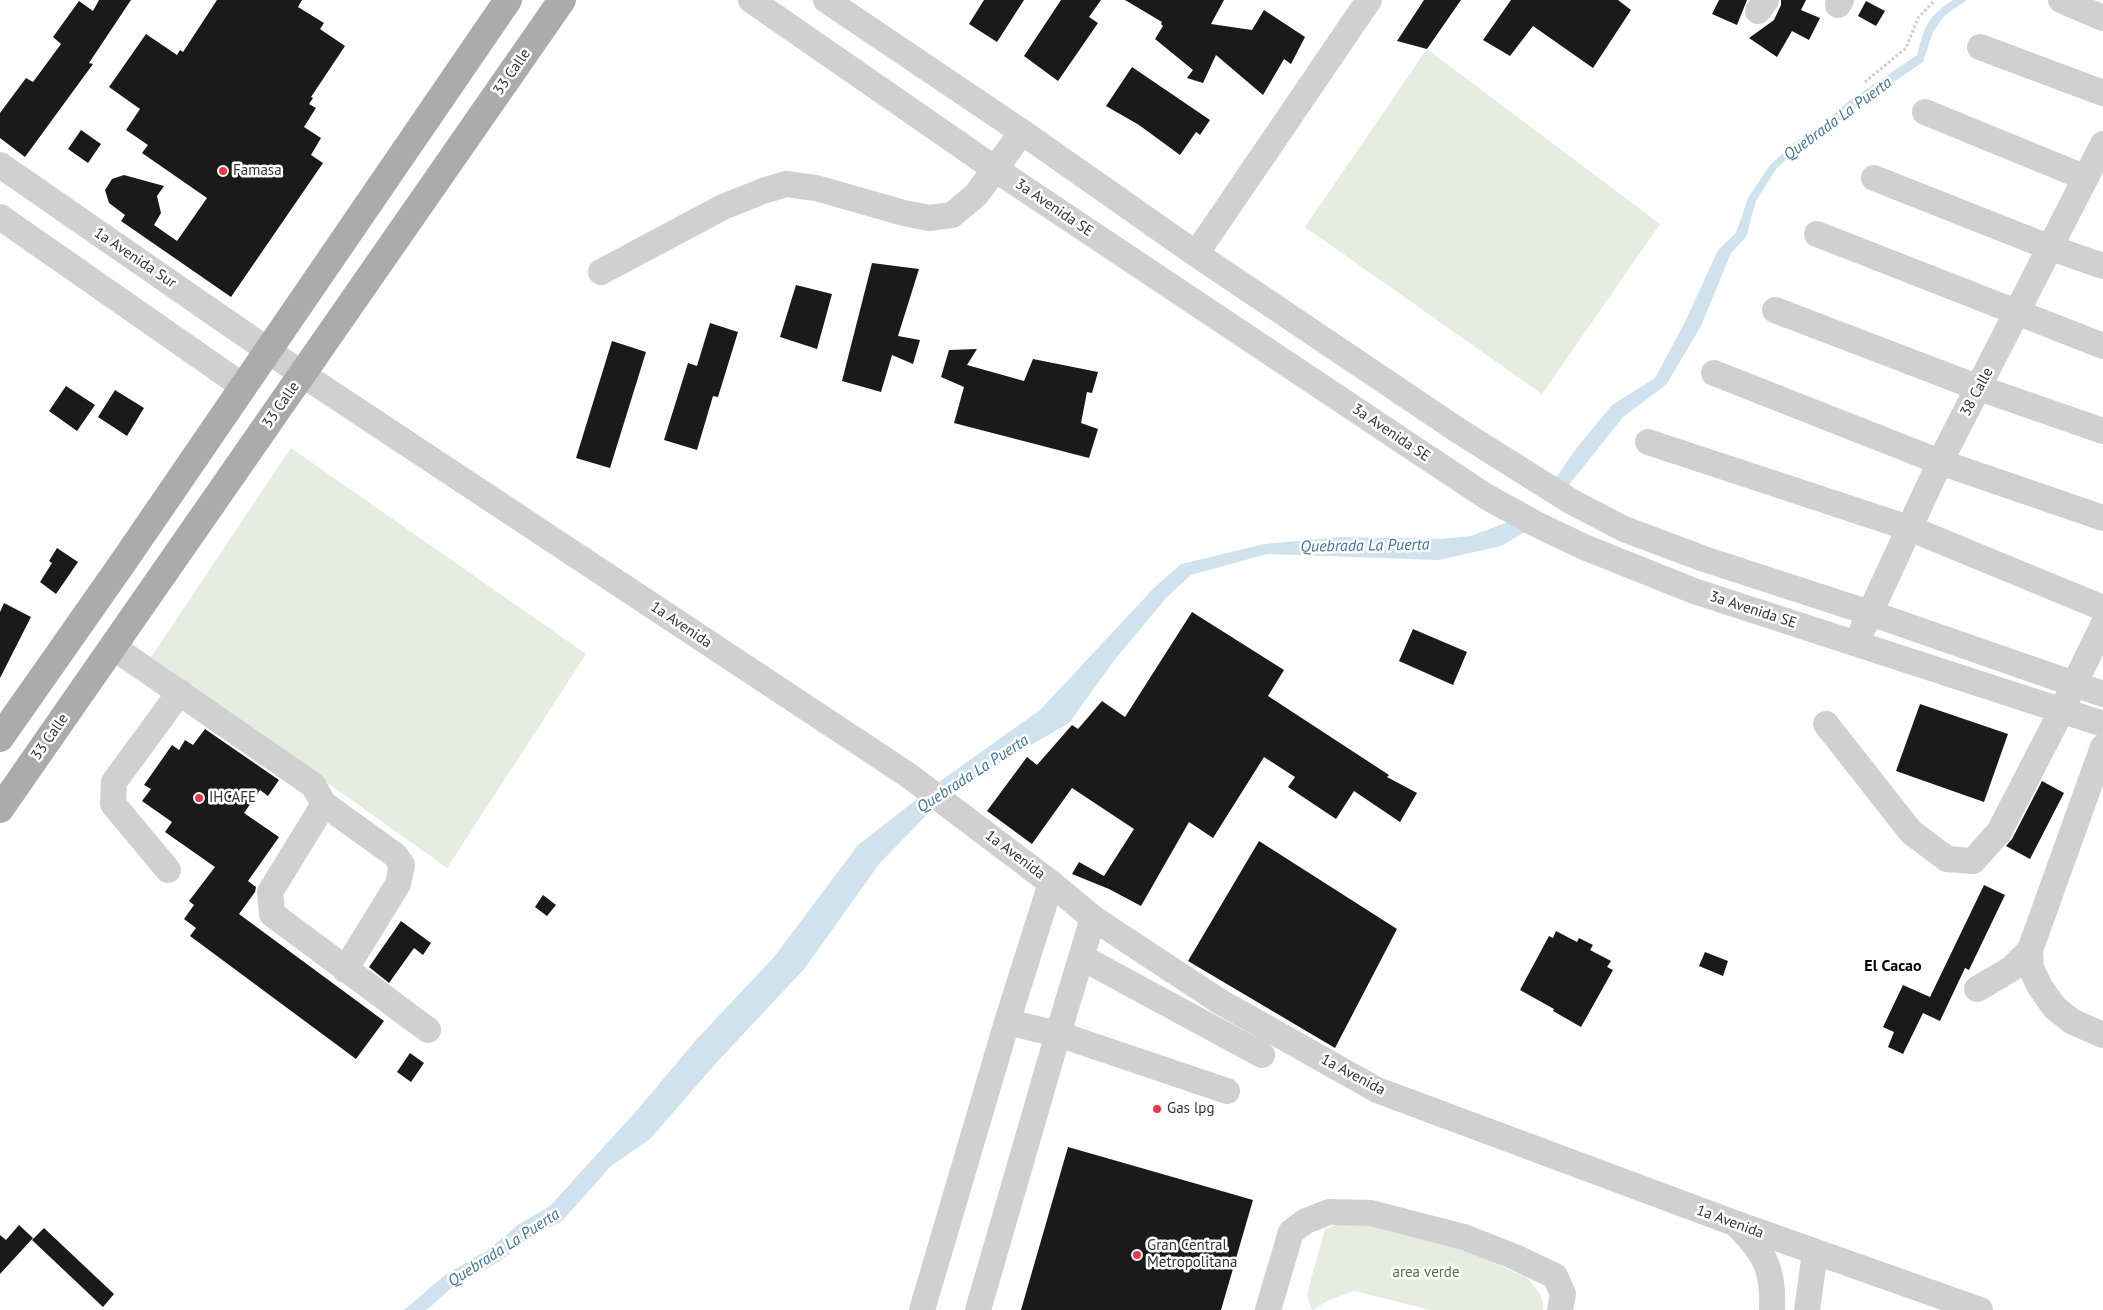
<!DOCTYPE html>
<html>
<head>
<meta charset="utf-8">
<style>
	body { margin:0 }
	canvas { display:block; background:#fff }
</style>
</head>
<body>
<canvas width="2103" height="1310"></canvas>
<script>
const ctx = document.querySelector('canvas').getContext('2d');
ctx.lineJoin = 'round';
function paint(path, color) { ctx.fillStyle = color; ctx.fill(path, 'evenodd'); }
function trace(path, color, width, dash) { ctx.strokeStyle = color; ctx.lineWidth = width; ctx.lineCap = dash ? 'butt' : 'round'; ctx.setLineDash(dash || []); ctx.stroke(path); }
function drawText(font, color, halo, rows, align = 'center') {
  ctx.font = font + ' "PT Sans",sans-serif'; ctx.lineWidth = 5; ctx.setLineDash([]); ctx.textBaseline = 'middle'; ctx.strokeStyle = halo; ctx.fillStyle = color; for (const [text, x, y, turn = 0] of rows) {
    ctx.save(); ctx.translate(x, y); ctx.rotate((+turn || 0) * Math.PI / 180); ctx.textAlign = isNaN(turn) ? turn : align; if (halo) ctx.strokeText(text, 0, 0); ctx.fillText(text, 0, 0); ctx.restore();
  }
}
paint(new Path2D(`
	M1427 49 1660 224 1542 394 1305 227Z
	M291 448 586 654 447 868 151 657Z
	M1355 1219 1441 1240 1526 1277 1540 1294 1543 1303V1310H1430L1354 1291 1327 1301 1313 1310 1310 1306 1307 1294 1325 1229Z`), '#e6ecdf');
paint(new Path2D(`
	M1953 0H1967L1945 15 1933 32 1923 62 1856 108 1824 133 1799 147 1776 169 1756 201 1746 237 1731 253 1701 326 1666 385 1623 417 1568 486 1556 478 1575 450 1612 405 1655 378 1685 322 1718 250 1736 233 1748 198 1770 165 1795 142 1820 126 1849 101 1917 55C1925 26 1927 17 1953 0Z
	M1524 516 1528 530 1501 546 1439 560 1267 554 1191 575 1166 598 1116 658 1069 723 948 793 879 864 805 968 717 1062 650 1139 611 1166 562 1221 530 1238 498 1262 450 1289 427 1310H404L445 1275 488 1250 518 1225 550 1206 639 1108 696 1040 774 957 858 845 939 782 1040 710 1154 588 1181 564 1264 544 1341 537 1440 539 1471 536Z`), '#cfe2ee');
paint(new Path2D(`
	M99 0H131L89 63 93 64 25 157 0 138V113L26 78 33 82 61 44 53 37 79 1 93 11Z
	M217 0H302L298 7 324 23 320 29 345 46 311 97 313 98 309 104 316 108 304 127 321 138 311 155 323 163 231 297 121 221 125 215 109 203 105 190 112 179 124 175 164 186 157 196 161 213 154 225 177 241 207 198 142 153 148 145 126 130 140 109 109 87 146 34 177 55 180 50 183 52Z
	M984 0H1024L997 42 969 24Z
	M1061 0H1101L1089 17 1098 23 1058 81 1024 56Z
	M1125 0H1224L1211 24 1252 30 1264 10 1305 37 1291 64 1284 59 1263 95 1216 55 1203 83 1187 78 1193 70 1155 39 1163 26 1161 24 1162 22Z
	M1424 0H1461L1427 49 1397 41Z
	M1511 0H1618L1631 10 1593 68 1533 26 1510 56 1483 40Z
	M1719 0H1747L1737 25 1712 14Z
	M1781 0H1806L1801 10 1820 18 1809 40 1792 31 1777 57 1749 38 1774 20 1781 5Z
	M1866 1 1885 11 1876 26 1858 16Z
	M1132 67 1210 120 1200 135 1196 132 1180 155 1139 125 1106 106Z
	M81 130 101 144 88 163 68 149Z
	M872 263 919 269 898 336 920 340 913 364 892 355 881 392 842 381Z
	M796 285 832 294 817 349 780 337Z
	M710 323 738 332 718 397 713 396 697 450 664 440 688 363 697 366Z
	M612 341 646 352 610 468 576 458Z
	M977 349 967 365 1024 381 1033 359 1098 372 1092 393 1087 392 1081 423 1098 429 1089 458 954 423 964 387 941 377 949 350Z
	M66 386 95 405 77 431 49 411Z
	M115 390 144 408 127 436 98 417Z
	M57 548 78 562 56 594 40 582 52 563 49 561Z
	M4 603 31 617 0 678V612Z
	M1192 612 1284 670 1268 696 1389 775 1387 777 1417 793 1400 822 1354 791 1336 819 1288 787 1295 777 1264 757 1213 838 1189 822 1141 906 1109 889 1072 874 1079 862 1104 876 1134 829 1072 788 1032 844 987 811 1027 757 1037 765 1072 725 1078 729 1102 701 1125 717Z
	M1413 629 1467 652 1453 685 1399 661Z
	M1920 704 2008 734 1984 802 1896 771Z
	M205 729 279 780 268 796 260 790 244 813 279 837 248 881 256 887 255 892 239 914 384 1021 356 1059 190 936 196 928 184 919 194 905 189 901 215 867 165 832 172 822 142 801 151 789 144 785 172 745 179 750 185 740 193 745Z
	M2042 781 2064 793 2030 859 2006 846 2012 839Z
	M1259 841 1397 929 1335 1048 1188 961Z
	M1984 885 2005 895 1969 970 1965 968 1940 1021 1923 1013 1903 1054 1888 1047 1894 1032 1883 1027 1903 985 1930 997Z
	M543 895 556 905 547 916 535 907Z
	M401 921 431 943 423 955 414 948 389 983 369 967Z
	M1556 931 1577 942 1579 938 1593 945 1590 950 1611 961 1607 967 1613 970 1581 1027 1553 1011 1554 1009 1520 990 1549 936 1553 938Z
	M1705 952 1728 961 1723 976 1699 966Z
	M410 1053 424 1063 411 1082 397 1072Z
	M1068 1147 1253 1200 1221 1310H1021Z
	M19 1225 33 1238 0 1274V1235L6 1240Z
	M44 1228 114 1294 103 1307 32 1240Z`), '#1a1a1a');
trace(new Path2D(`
	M1865 82 1906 48 1918 18 1935 0`), '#cdcdcd', 3, [2.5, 2.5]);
trace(new Path2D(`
	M751 0 995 169 1419 452 1487 497 1536 524 1584 547 1694 591 2103 724
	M826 0 1022 132 1196 254 1459 431 1572 502 1624 529 1704 559 1870 613 2103 694
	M2061 0 2103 18
	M1838 5 1841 0
	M1758 11 1766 0
	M1980 47 2103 93
	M1925 112 2086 178
	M0 165 302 374 908 775 1051 883 1093 918 1219 1001 1377 1090 1737 1224 1980 1310
	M1874 178 2051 248 2103 266
	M0 217 244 387
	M1817 234 2103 346
	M1196 254 1369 0
	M601 272 723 207 763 191 786 184 816 188 904 213 929 218 952 215 976 195 1022 132
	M1775 310 1979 388 2103 431
	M1714 373 1940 462 2103 518
	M1648 442 1909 528 2103 608
	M1863 628 1940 462 2103 144
	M113 647 313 785 324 804 270 892 272 914 428 1030
	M1826 724 1911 832 1947 859 1973 861 1999 832 2062 710 2103 625
	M2103 747 2030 950 2031 968 2040 987 2055 1008 2073 1022 2103 1035
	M324 804 395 855 402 865 398 884 345 970
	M168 870 113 804 114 782 180 692
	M1081 957 1262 1055
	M1977 989 2011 969 2030 950
	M1007 1022 1058 1034 1227 1091
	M1737 1225C1765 1253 1774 1270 1772 1310
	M922 1310 1007 1022 1051 883
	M978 1310 1058 1034 1093 918
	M1268 1310 1291 1232 1306 1221 1329 1212 1371 1213 1464 1237 1515 1257 1555 1276 1563 1294 1560 1310
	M1807 1310 1815 1252`), '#d0d0d0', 26);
trace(new Path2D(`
	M0 738 124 561 508 0
	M0 809 562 0`), '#ababab', 28);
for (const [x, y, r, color] of [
	[223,171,5,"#e63946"],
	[199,798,5,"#e63946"],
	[1157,1109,5,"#e63946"],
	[1137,1255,5,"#e63946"]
]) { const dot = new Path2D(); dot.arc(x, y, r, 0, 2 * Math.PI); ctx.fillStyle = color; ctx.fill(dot); trace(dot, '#fff', 2); }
drawText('15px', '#333', '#fff', [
	["33 Calle",512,72,-55],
	["3a Avenida SE",1054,208,34],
	["1a Avenida Sur",135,258,34],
	["38 Calle",1977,392,-62],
	["33 Calle",281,405,-55],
	["3a Avenida SE",1391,433,34],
	["3a Avenida SE",1753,610,18],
	["1a Avenida",681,625,34],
	["33 Calle",50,737,-55],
	["1a Avenida",1015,855,37],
	["1a Avenida",1353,1075,28],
	["1a Avenida",1730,1222,20]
]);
drawText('15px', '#333', '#fff', [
	["Famasa",233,171],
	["IHCAFE",209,798],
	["Gas lpg",1167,1109],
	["Gran Central",1147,1246],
	["Metropolitana",1147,1263]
], 'left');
drawText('15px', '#56703f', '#fff', [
	["area verde",1426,1273]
]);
drawText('italic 16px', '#3f7597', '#fff', [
	["Quebrada La Puerta",1838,119,-36],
	["Quebrada La Puerta",1365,546,-1],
	["Quebrada La Puerta",973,774,-33],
	["Quebrada La Puerta",504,1248,-33]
]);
drawText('bold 16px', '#000', '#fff', [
	["El Cacao",1893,966]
]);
</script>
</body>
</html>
